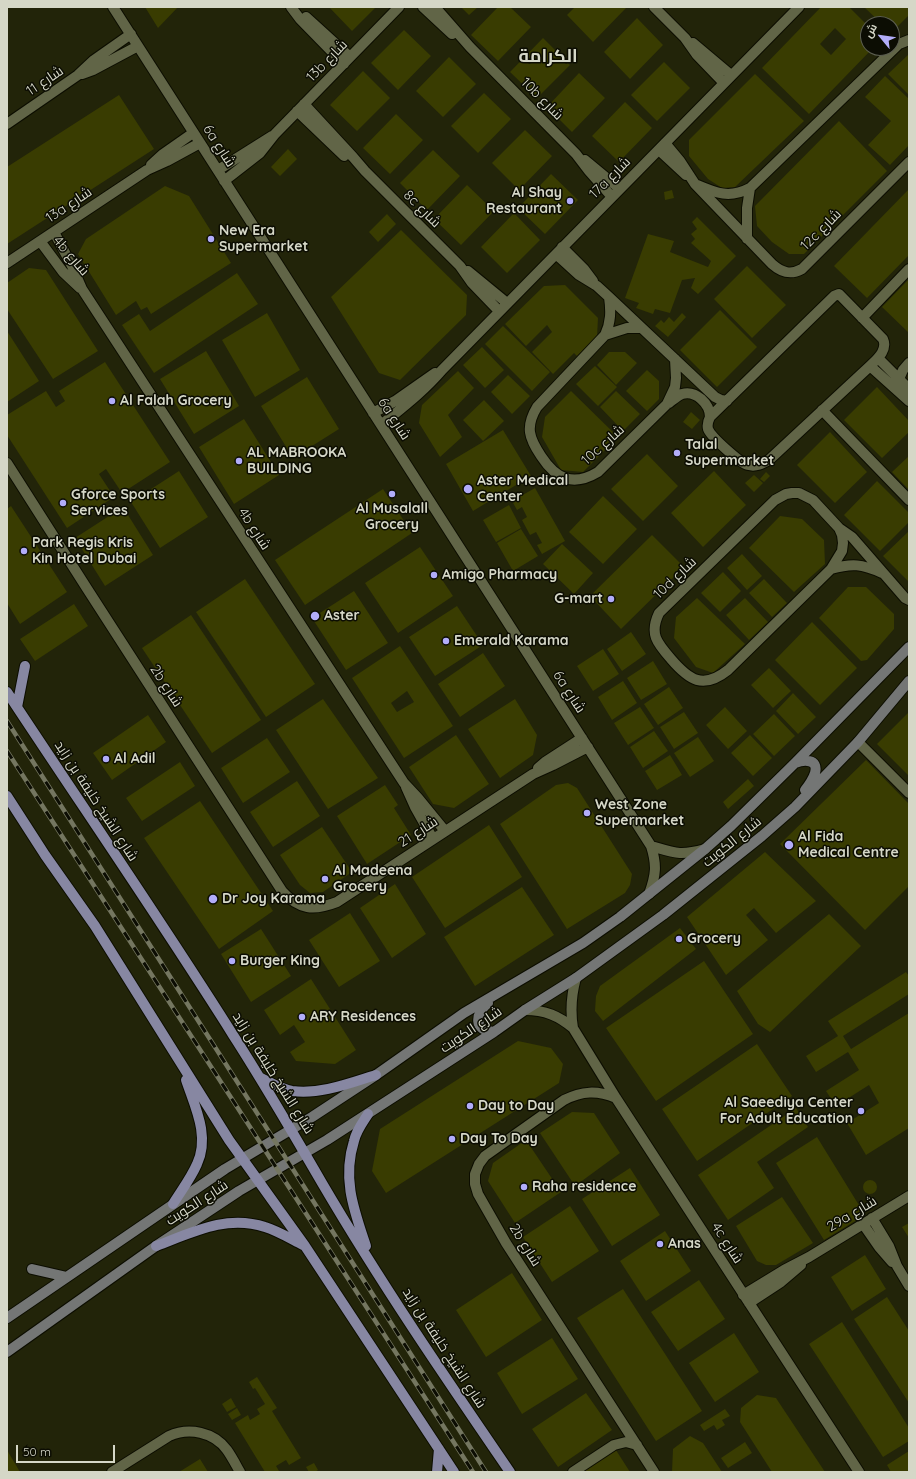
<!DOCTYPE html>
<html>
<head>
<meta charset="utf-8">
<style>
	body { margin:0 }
	#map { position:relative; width:916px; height:1479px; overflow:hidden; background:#222409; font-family:Quicksand,Cairo,sans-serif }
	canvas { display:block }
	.frame { position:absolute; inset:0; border:8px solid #d5d7c7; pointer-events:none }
	.north { position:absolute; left:860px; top:16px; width:40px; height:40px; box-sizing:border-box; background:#0c0d03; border:1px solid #5c5e51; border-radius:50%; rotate:299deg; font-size:11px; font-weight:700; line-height:16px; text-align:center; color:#d5d7c7 }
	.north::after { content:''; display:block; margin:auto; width:14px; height:18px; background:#b2adf9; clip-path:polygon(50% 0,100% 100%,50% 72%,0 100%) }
	.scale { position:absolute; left:16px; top:1445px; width:99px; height:18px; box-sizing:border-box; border:2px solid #d5d7c7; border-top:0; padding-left:5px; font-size:12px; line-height:14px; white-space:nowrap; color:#d5d7c7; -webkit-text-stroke:3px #0c0d03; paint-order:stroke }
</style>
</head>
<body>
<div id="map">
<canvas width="916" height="1479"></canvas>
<div class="frame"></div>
<div class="north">ش</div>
<div class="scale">50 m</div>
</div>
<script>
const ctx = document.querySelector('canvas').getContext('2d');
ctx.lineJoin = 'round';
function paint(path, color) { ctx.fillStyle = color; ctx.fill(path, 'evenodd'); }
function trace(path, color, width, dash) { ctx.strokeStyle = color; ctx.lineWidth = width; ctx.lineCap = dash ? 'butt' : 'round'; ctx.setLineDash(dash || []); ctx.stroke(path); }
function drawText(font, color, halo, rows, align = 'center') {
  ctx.font = font + ' Quicksand,Cairo,sans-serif'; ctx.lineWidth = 3; ctx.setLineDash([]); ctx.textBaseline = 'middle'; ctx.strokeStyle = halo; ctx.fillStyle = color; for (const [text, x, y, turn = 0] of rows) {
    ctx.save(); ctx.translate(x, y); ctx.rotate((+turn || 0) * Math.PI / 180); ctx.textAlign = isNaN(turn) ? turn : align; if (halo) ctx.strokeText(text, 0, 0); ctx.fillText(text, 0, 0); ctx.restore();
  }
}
paint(new Path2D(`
	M145 7H178L158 28Z
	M329 7H376L352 31Z
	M461 7H478L469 15Z
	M498 7H510L531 27 498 61 471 35Z
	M575 7H625L626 8 593 42 567 15Z
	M821 7H849L868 26V48H873L809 114 762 68ZM835 28 846 39 831 55 820 44Z
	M864 7H909V15L892 32V24H882Z
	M637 18 663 45 630 79 604 52Z
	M404 30 431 56 398 90 371 63Z
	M543 38 570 65 537 98 510 72Z
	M909 54V95L888 74Z
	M449 57 476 84 443 117 416 91Z
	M664 62 690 88 657 121 631 95Z
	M363 71 390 98 357 131 330 105Z
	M579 73 605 98 572 132 547 107Z
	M755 74 804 121 735 187 722 188 708 179 689 156V140Z
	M885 76 909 99V145L890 165 868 145 891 121 865 97Z
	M484 93 511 119 478 153 451 126Z
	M119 95 154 149 7 244V167Z
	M625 102 652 128 619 162 592 136Z
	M396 114 423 140 390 174 363 148Z
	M839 121 887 171 804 254H789L772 242 757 226 755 206Z
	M525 130 552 156 519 190 492 163Z
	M288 149 297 159 280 176 271 167Z
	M433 150 460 176 427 210 400 183Z
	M551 174 578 200 545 234 518 208Z
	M467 185 494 211 461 245 434 219Z
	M165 186 189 196 231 263 151 314 147 307 141 310 136 301 116 315 78 254 86 239Z
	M909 189V255L867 298 834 266Z
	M672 190 674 198 665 200 664 192Z
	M514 213 540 240 507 273 481 247Z
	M387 214 396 224 378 242 369 232Z
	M697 217 736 256 698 294 691 288 695 278 682 280 670 313 655 309 653 314 636 308 639 303 625 298 648 234 674 241 670 252 708 267 711 261 691 243 695 239 691 234 697 229 692 222Z
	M401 230 467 295 466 315 400 380 379 373 331 297Z
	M747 266 786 305 752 338 714 299Z
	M29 268 46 270 98 351 53 379 7 309V283Z
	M237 273 258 304 154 373 122 325 139 314 150 331Z
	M909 279V333L882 307Z
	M565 285 598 318 597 337 577 356 574 353 553 374 532 352 552 332 547 325 526 346 505 324 544 286Z
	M720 310 757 347 717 387 680 350Z
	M267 313 300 370 255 397 222 340Z
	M682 313 686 317 668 337 655 326 661 320 664 323 669 317 674 322Z
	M503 326 550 372 532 391 485 344Z
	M7 331 39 381 7 402Z
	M482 347 504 370 485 388 463 365Z
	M206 351 239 406 194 434 160 379Z
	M609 352H625L637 363 616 385 597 365Z
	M105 362 170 462 122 493 106 469 99 474 114 497 67 528 7 435V415L46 391 56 407 65 401 59 391Z
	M595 366 617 387 598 406 576 384Z
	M647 370 659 381V399L647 411 626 391Z
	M458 371 474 388 448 415 462 437 440 457 419 423 422 405Z
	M508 375 530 396 512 414 491 392Z
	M307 377 339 429 293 458 261 406Z
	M877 387 909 421V432L882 458 844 420Z
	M571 391 618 437 583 472 561 470 542 437 545 417Z
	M616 391 640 414 623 431 600 407Z
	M484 400 504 421 483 441 463 420Z
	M691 412 700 420 692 429 683 422Z
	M244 419 279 475 234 504 199 447Z
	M503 430 531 476 473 511 446 464Z
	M830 432 867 472 835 503 797 465Z
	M647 454 678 486 643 521 611 489Z
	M909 456V490L892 472Z
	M179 471 208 517 160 548 131 502Z
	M714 471 746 505 703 547 671 513Z
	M766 472 770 476 764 482 760 479Z
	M754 475 763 483 754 492 745 483Z
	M877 481 909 513V522L880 551 844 515Z
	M535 488 565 541 542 554 537 545 542 543 536 532 530 535 522 520 527 517 522 507 517 510 512 501Z
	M383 489 412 533 305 605 275 560Z
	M603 496 637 529 603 564 569 532Z
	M509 505 521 528 496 542 483 520Z
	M11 506 67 592 20 624 7 603V509Z
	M123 507 153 555 105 586 75 538Z
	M780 516 802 519 824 540 825 564 794 592 749 548Z
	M521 529 538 556 513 571 497 543Z
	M909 531V582L883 556Z
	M652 535 684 567 621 629 590 596Z
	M562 544 593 573 574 594 543 564Z
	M420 547 453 596 398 633 365 583Z
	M742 554 762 576 747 590 727 568Z
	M723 572 741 591 720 612 701 593Z
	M245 579 315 684 266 717 196 612Z
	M764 579 787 603 772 617 749 593Z
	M848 587H866L894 614V629L867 660 861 661 819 618Z
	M354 591 388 643 346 670 312 618Z
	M697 598 745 644 713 673 696 667 674 638 676 617Z
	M745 598 768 622 749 640 726 615Z
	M74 604 88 626 35 661 20 639Z
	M457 606 483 645 435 676 409 637Z
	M191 615 261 720 212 753 142 648Z
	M812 622 857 668 820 705 775 660Z
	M631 632 646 654 622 671 607 649Z
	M400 646 453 726 404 758 352 678ZM407 691 414 702 397 712 391 703Z
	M603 649 619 674 593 691 577 666Z
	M483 653 505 686 460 717 438 684Z
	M653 661 667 684 641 700 627 678Z
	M769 668 791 691 773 708 751 685Z
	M623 681 637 703 612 720 598 697Z
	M669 687 683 708 658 725 644 704Z
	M793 693 816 717 798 734 776 711Z
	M323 699 378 778 328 809 276 730Z
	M515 699 537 735 533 755 500 778 468 729Z
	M640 707 654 728 628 745 614 723Z
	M725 707 747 731 728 749 706 725Z
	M684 712 698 733 674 749 660 727Z
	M909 712V776L877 744Z
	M774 714 795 736 774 756 753 734Z
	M148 715 166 742 112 780 93 753Z
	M654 731 668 751 643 768 630 747Z
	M456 735 489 784 454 808 433 804 409 767Z
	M750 735 772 758 753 776 731 753Z
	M698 737 714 761 690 777 674 753Z
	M267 738 290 772 243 803 221 768Z
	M670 755 682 775 657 790 645 771Z
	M866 760 909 804V886L865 930 780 844Z
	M180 762 195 786 142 821 126 798Z
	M748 779 754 786 728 809 723 802Z
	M297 781 320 816 273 847 250 812Z
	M568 783 577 788 632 874 630 885 625 893 567 929 500 824 556 785Z
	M385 785 398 805 394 808 411 835 367 864 337 816Z
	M200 801 273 911 219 949 144 838Z
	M489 825 522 877 445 928 412 877Z
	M322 827 352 872 323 892 310 893 300 885 280 855Z
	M765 852 816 901 776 933 754 908 746 915 768 940 726 975 687 917Z
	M395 884 426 934 392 958 360 908Z
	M522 887 554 935 475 986 444 937Z
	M350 913 380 961 339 987 309 940Z
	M829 914 861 946 770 1032 758 1024 737 991Z
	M680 928 696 949 603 1021 595 1011 596 996 600 986Z
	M261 929 291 976 251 1002 221 954Z
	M704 961 753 1034 656 1101 606 1028Z
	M906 972 909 976V994L843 1036 851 1049 909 1013V1128L866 1155 847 1123 879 1103 869 1085 836 1106 826 1091 859 1070 848 1052 816 1072 806 1056 838 1036 828 1021Z
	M311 979 356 1050 335 1064 296 1061 290 1052 305 1042 294 1025 280 1035 264 1010Z
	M518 1041 551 1048 563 1064 559 1083 386 1193 372 1171 380 1129Z
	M757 1044 792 1096 697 1161 662 1109Z
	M796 1108 808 1127 757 1162 774 1188 728 1220 698 1175Z
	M572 1112 594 1113 620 1153 575 1186 540 1133Z
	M817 1137 865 1215 824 1240 776 1163Z
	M526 1140 561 1192 515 1223 488 1181 493 1163Z
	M630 1168 660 1215 612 1246 582 1199Z
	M863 1187a7 7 0 1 1 14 0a7 7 0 1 1-14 0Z
	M782 1197 813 1243 776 1265H766L757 1261 736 1226Z
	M570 1206 599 1251 552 1282 523 1237Z
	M909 1223V1238L902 1227Z
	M665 1231 691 1271 646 1301 620 1261Z
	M865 1255 886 1289 852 1311 831 1277Z
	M512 1273 542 1320 486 1357 456 1310Z
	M699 1280 725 1319 678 1351 651 1312Z
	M623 1289 702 1411 656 1441 577 1318Z
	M887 1297 909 1331V1403L854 1319Z
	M842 1322 909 1428V1441L883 1457 809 1344Z
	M734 1333 759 1372 715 1402 689 1363Z
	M552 1338 578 1379 522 1414 497 1373Z
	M257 1377 277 1408 272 1411 301 1458 289 1465 286 1460 276 1466 279 1471 276 1472H265L235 1423 248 1415 250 1420 260 1414 257 1409 265 1404 255 1388 253 1389 249 1382Z
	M586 1393 612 1430 558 1467 532 1429Z
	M757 1395 776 1398 825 1472H772L740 1422 741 1408Z
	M231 1398 236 1407 227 1412 222 1404Z
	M237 1408 241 1415 232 1420 228 1414Z
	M725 1409 730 1416 722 1420 725 1425 717 1430 714 1425 704 1431 700 1425Z
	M690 1436 703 1443 722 1472H672L673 1449Z
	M745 1442 752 1453 728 1468 721 1458Z
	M614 1447 630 1472H576Z
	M7 1450 20 1472H7Z
	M909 1451V1472H891L887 1465Z
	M200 1459 208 1472H179Z
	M314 1463 318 1470 315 1472H309L306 1467Z`), '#393c01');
const street = new Path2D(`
	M113 7 651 846C657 865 656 875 649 894
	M291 7 300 19 344 64
	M423 7 452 34
	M435 7 470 47 576 154 589 171 612 197
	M654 7 685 38 697 55 724 83
	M306 17 350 57
	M909 40 899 44 750 188C729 199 716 193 695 184L772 264C782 273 791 275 802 269L909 162
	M693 43 731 75
	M82 74 93 70 138 46
	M304 104 353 157 365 171 460 266 472 283 499 311
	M297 111 344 156
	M7 124 78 75 94 60 131 34
	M665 143 680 161 695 184
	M659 150 686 175
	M585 160 620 189
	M151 165 163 154 193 133
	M218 170 272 136
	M224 181 260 153 275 134 399 7
	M54 232 72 266 82 289 404 783 418 798 445 831
	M747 239V208L750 188
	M40 241 63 272 80 288
	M562 247 584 269 593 281
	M556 254 579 275 597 286 609 297 715 397 721 400 727 401
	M7 263 147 170 167 161 200 143
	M468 271 507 303
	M839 294 883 339C888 350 877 359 870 366L769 460C762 464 756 467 748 465 740 463 711 437 708 429 707 425 708 421 710 417L834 296Z
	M609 297C611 311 611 322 605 335L537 407C525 427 529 438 541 456 556 479 573 487 598 472L667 404 675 387 676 378 675 359
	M862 318 909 269
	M605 335 627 328H642
	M878 358 909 389
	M870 366 909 401
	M899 379 903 370 909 363
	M669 403C673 400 677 396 682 394 696 390 710 404 710 417
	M822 410 909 500
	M373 413 395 401 435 373
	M381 425C403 407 424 391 442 370L799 7
	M7 463 86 587 282 891C299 910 314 911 337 902L533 774 553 765 588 747
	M792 493H799L813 500 839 528 842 535 843 543 842 551 831 569 728 670C703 690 689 680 671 659 657 643 649 634 659 613L775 500 786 494Z
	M839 528 852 537 905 598 909 600
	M831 569C852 563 862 564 882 573
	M858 742 909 793
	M538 768 545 762 582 738
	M406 787 415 807 433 839
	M651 846C675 853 680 856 705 849
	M525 1010C545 1010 559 1016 573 1028L616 1098 859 1472
	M573 1028C570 1010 571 996 576 978
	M616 1098C597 1090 582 1091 564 1100L485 1156 479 1164 475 1174V1184L478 1194 506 1243 654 1472
	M872 1218 889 1246 897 1266 909 1286
	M863 1224 879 1247 892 1262
	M743 1295 784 1270 809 1257 909 1196
	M749 1303 781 1282 801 1265
	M112 1472 169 1436C189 1427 214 1432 227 1450 232 1457 236 1465 240 1472
	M573 1472 614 1445 626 1442 637 1445`);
const secondary = new Path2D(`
	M795 763C803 760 819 758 815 773 813 779 809 785 805 790
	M488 1003C475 1014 473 1031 494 1032
	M32 1269 67 1277
	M7 1318 225 1169 312 1117 376 1075 464 1013 583 943 620 917 705 849 731 826 795 763 909 647
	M7 1352 156 1246 239 1191 327 1140 494 1032 525 1010 576 978 663 915 762 836 795 807 858 742 909 681`);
const primary = new Path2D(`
	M7 692C82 806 160 919 233 1035 264 1083 293 1133 322 1183 380 1282 445 1377 510 1472
	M17 707 25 666
	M7 796 45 855 95 926 229 1140 305 1246 454 1472
	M261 1078C271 1083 281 1089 292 1091 320 1095 350 1083 376 1075
	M173 1204C181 1191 191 1178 197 1164 210 1136 195 1107 186 1080
	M156 1246C191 1233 226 1214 265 1227 278 1231 291 1239 303 1245
	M366 1246C354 1210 342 1179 354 1141 356 1131 363 1122 368 1114
	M437 1472 439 1449`);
trace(street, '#0c0d00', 12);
trace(secondary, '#0c0d00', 12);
trace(primary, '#0c0d00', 12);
trace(street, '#616547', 10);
trace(secondary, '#747675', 10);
trace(primary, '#8787a2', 10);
const rail = new Path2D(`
	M7 721 486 1472
	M7 751 473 1472`);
trace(rail, '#747660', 4.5);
trace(rail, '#0c0d03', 3, [9]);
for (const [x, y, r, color] of [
	[570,201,4,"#b2adf9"],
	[211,239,4,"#b2adf9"],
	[112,401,4,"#b2adf9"],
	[677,453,4,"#b2adf9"],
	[239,461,4,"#b2adf9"],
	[468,489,5,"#b2adf9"],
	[392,494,4,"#b2adf9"],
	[63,503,4,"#b2adf9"],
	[24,551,4,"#b2adf9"],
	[434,575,4,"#b2adf9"],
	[611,599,4,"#b2adf9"],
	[315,616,5,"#b2adf9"],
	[446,641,4,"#b2adf9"],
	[106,759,4,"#b2adf9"],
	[587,813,4,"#b2adf9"],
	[789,845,5,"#b2adf9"],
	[325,879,4,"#b2adf9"],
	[213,899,5,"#b2adf9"],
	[679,939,4,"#b2adf9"],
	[232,961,4,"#b2adf9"],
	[302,1017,4,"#b2adf9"],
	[470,1106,4,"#b2adf9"],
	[861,1111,4,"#b2adf9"],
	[452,1139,4,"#b2adf9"],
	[524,1187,4,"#b2adf9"],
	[660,1244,4,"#b2adf9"]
]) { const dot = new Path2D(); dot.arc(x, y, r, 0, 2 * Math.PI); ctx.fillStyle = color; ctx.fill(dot); trace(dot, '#0c0d03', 1.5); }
drawText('14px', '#d5d7c7', '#0c0d03', [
	["13b شارع",327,61,-46],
	["شارع 11",45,81,-34],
	["10b شارع",542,99,45],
	["6a شارع",219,146,57],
	["17a شارع",610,178,-45],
	["13a شارع",69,205,-34],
	["8c شارع",422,209,45],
	["12c شارع",821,230,-45],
	["4b شارع",71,256,49],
	["6a شارع",394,419,57],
	["10c شارع",603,445,-42],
	["4b شارع",254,529,57],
	["10d شارع",675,578,-44],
	["2b شارع",166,686,57],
	["6a شارع",569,692,57],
	["شارع الشيخ خليفة بن زايد",96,801,57],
	["شارع 21",418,832,-33],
	["شارع الكويت",732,842,-39],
	["شارع الكويت",471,1030,-34],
	["شارع الشيخ خليفة بن زايد",273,1073,58],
	["شارع الكويت",197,1203,-33],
	["29a شارع",852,1214,-31],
	["4c شارع",727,1243,57],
	["2b شارع",525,1245,58],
	["شارع الشيخ خليفة بن زايد",444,1348,57]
]);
drawText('bold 14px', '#d5d7c7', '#0c0d03', [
	["Al Shay",562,193,"right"],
	["Restaurant",562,209,"right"],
	["New Era",219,231],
	["Supermarket",219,247],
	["Al Falah Grocery",120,401],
	["Talal",685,445],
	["Supermarket",685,461],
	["AL MABROOKA",247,453],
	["BUILDING",247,469],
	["Aster Medical",477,481],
	["Center",477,497],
	["Gforce Sports",71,495],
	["Services",71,511],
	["Al Musalall",392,509,"center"],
	["Grocery",392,525,"center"],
	["Park Regis Kris",32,543],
	["Kin Hotel Dubai",32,559],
	["Amigo Pharmacy",442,575],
	["G-mart",603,599,"right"],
	["Aster",324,616],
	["Emerald Karama",454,641],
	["Al Adil",114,759],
	["West Zone",595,805],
	["Supermarket",595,821],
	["Al Fida",798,837],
	["Medical Centre",798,853],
	["Al Madeena",333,871],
	["Grocery",333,887],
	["Dr Joy Karama",222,899],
	["Grocery",687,939],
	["Burger King",240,961],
	["ARY Residences",310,1017],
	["Al Saeediya Center",853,1103,"right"],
	["For Adult Education",853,1119,"right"],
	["Day to Day",478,1106],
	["Day To Day",460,1139],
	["Raha residence",532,1187],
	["Anas",668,1244]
], 'left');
drawText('bold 18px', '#d5d7c7', '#0c0d03', [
	["الكرامة",548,57]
]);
</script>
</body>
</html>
